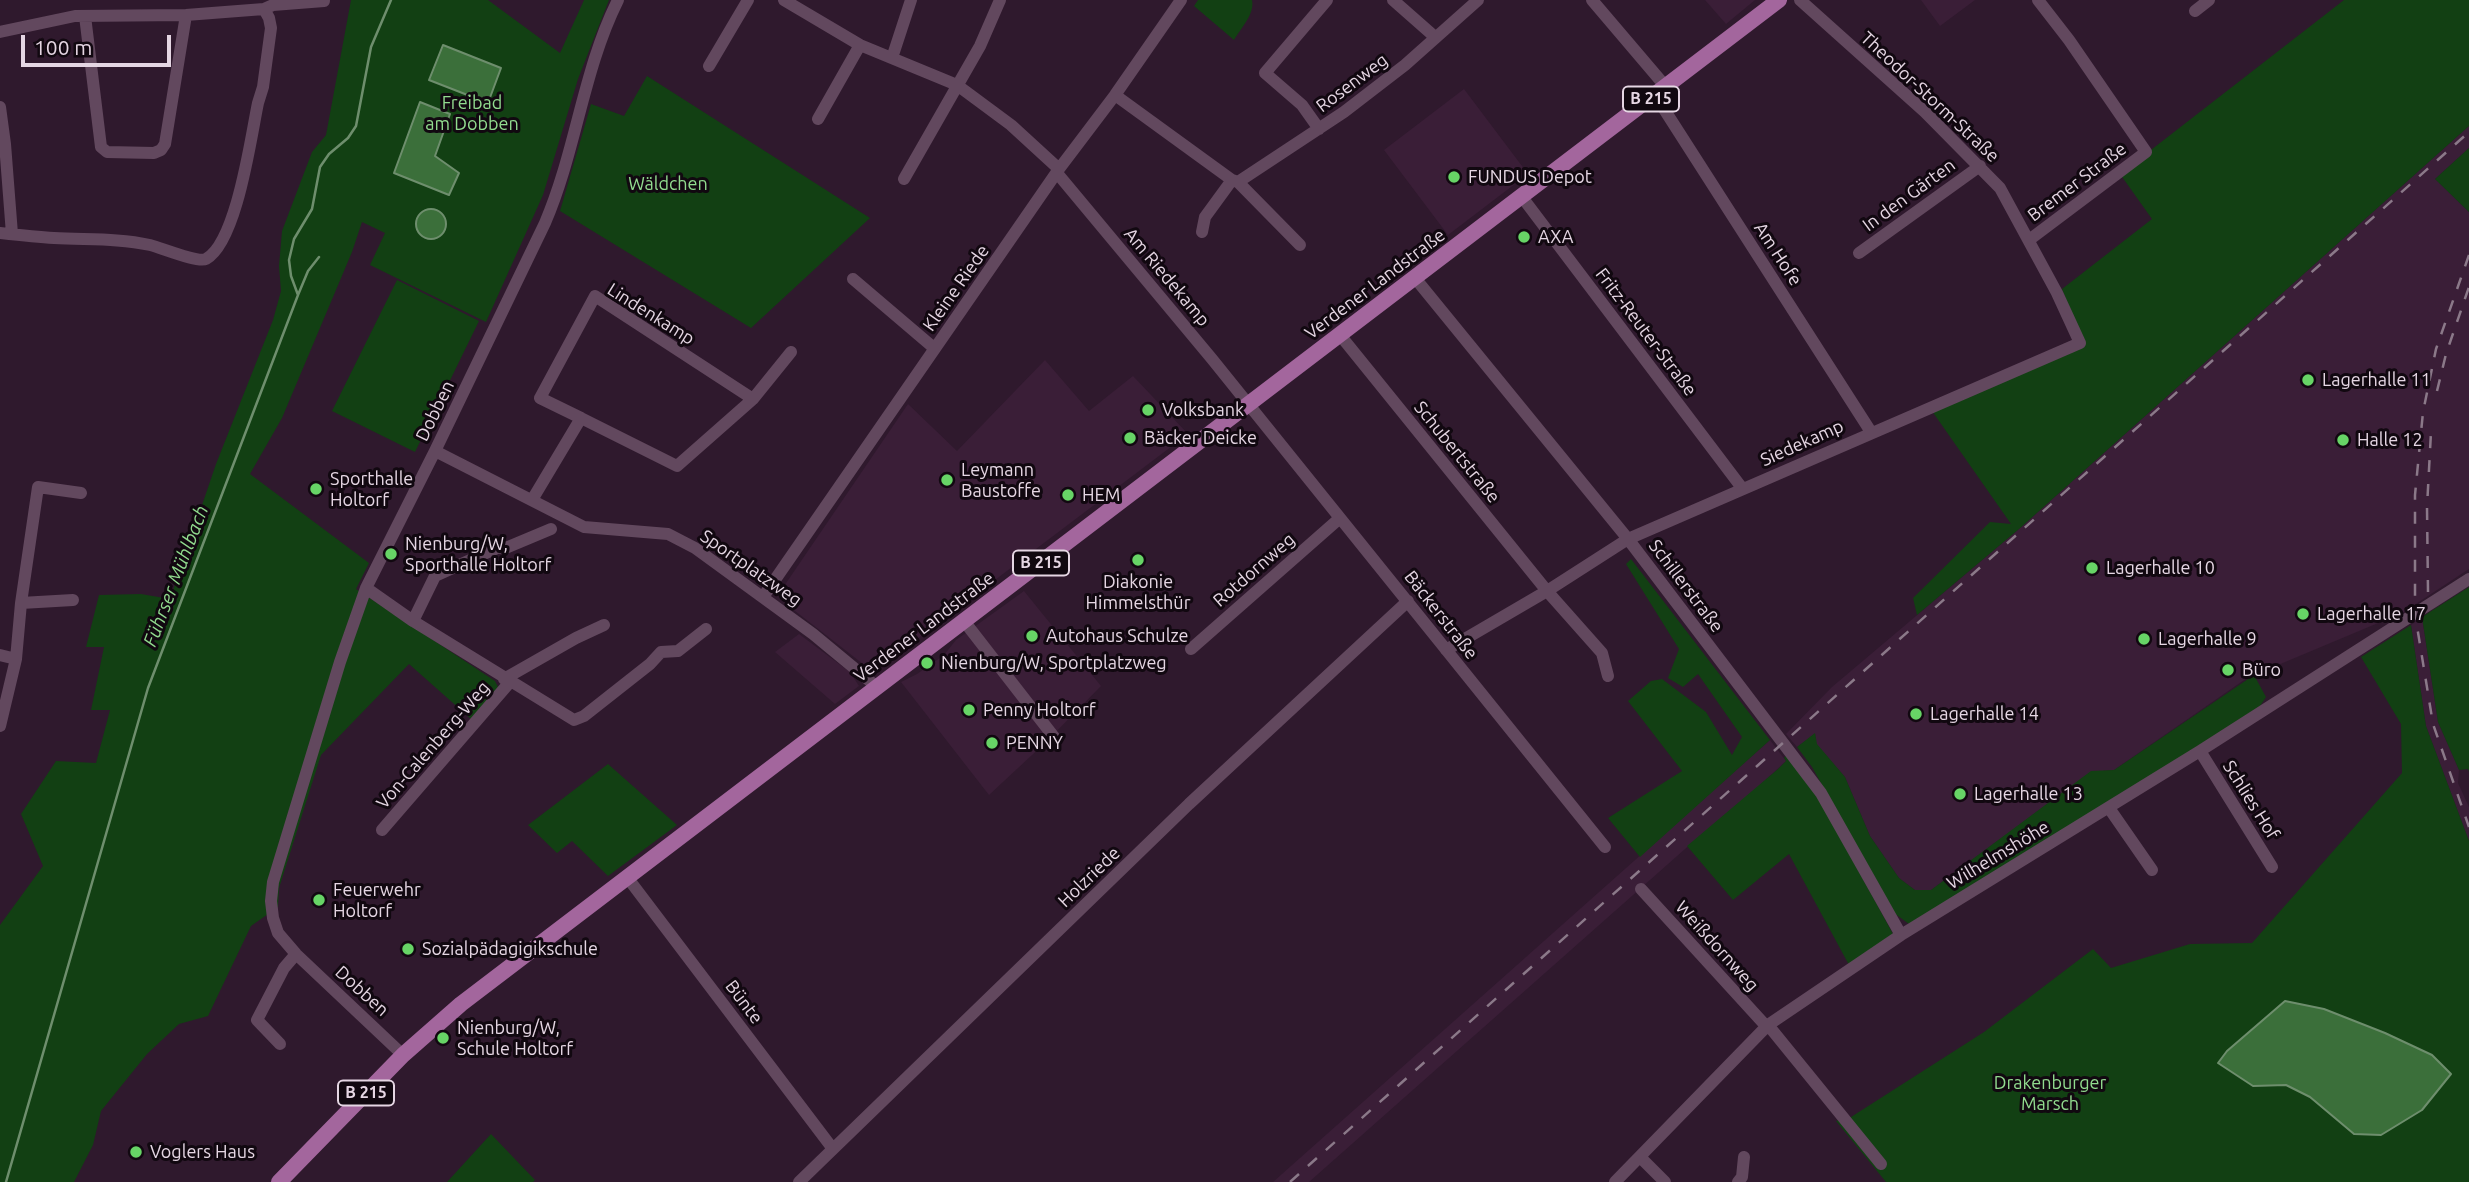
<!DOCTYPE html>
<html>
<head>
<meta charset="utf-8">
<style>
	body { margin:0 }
	#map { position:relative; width:2469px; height:1182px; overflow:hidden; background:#2f192d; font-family:Ubuntu,sans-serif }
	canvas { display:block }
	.scale { position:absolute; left:21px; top:35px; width:150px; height:32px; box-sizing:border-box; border:4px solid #e5d6e3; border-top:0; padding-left:9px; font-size:21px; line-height:24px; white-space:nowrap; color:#e5d6e3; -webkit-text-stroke:5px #110810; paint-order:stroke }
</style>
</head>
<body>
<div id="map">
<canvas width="2469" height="1182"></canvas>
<div class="scale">100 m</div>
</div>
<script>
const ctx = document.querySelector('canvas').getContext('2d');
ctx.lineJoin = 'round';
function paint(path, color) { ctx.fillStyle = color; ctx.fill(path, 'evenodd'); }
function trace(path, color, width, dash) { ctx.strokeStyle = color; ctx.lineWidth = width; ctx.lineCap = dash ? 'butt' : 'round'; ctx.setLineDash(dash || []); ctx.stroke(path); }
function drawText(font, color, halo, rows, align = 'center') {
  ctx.font = font + ' Ubuntu,sans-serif'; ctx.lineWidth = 6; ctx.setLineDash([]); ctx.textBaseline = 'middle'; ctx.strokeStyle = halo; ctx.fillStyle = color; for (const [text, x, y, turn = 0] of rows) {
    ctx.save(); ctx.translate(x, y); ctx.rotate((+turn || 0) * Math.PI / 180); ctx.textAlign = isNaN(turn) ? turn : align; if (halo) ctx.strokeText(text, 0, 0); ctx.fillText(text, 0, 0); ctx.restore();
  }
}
paint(new Path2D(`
	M1705 0H1755L1726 24Z
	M1921 0H1975L1940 26Z
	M1464 89 1528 174 1448 235 1384 150Z
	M2469 126V148L2435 179 2469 212V569L2402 613 2247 678 2114 770 2091 772 1931 890H1915L1899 878 1870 836 1845 777 1816 744 1815 734 1797 747 1786 734 1832 687 2019 529Z
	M1045 360 1089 411 1133 376 1188 434 913 642 896 648 874 667 863 664 781 600 780 592 908 404 957 451Z
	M1024 591 1101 686 1046 742 989 795 901 682 917 674 944 655 956 640Z
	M2422 617 2438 722 2459 770 2458 783 2469 807V841L2426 726 2411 625Z
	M799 634 850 672 859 686 835 704 775 652Z
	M1770 740 1786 761 1757 788 1685 849 1309 1182H1273Z`), '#3a1e37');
paint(new Path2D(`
	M351 0H488L560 53 584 0H609L578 79 543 195 486 322 370 265 385 233 362 222 352 252 282 418 250 474 369 563 356 589 495 681 498 687 471 719 409 664 321 755 279 888 278 907 251 926 208 1016 179 1024 147 1054 101 1111 93 1145 74 1182H0V925L43 866 21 814 56 761 96 763 110 710H91L104 647H86L99 595 141 594 170 599 216 464 273 320 281 291 279 266 282 231 312 152 326 135Z
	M1198 0H1252C1255 14 1241 28 1234 40L1194 6Z
	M2344 0H2469V126L2019 529 1917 615 1913 598 1990 522 2011 524 1932 411 2085 346 2062 289 2152 219 2120 174Z
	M647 76 870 218 751 328 560 211 591 104 624 116Z
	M2469 148V212L2435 179Z
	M397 280 479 321 415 452 332 411Z
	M1631 559 1770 740 1640 857 1608 818 1682 771 1628 701 1651 681 1662 679 1706 712 1732 755 1742 737 1698 674 1683 687 1668 678 1679 649 1626 564Z
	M2469 587V772L2468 769 2459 770 2438 722 2422 617Z
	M2411 625 2426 726 2469 841V1182H1886L1836 1121 1851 1117 1984 1032 2093 949 2111 968 2190 944 2252 943 2402 773 2401 724 2361 657ZM2285 1001 2353 1134 2311 1097 2286 1085 2219 1063 2227 1051Z
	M2254 675 2266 697 2260 706 2106 805 1909 924 1894 913 1812 767 1797 747 1815 733 1817 744 1845 777 1870 836 1899 878 1915 890H1931L2091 771 2114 770Z
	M1787 754 1815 791 1893 934 1849 965 1789 854 1733 900 1687 846 1778 769 1786 761 1784 758Z
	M608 764 677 825 608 876 572 841 557 853 528 825Z
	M491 1134 535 1180 533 1182H447Z`), '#124013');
const water = new Path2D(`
	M443 45 501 68 488 103 429 80Z
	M420 102 450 114 435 156 459 173 449 195 394 173Z
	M416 224a15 15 0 1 1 30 0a15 15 0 1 1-30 0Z
	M2285 1001 2324 1009 2385 1033 2432 1055 2451 1074 2422 1110 2381 1135 2354 1134 2310 1097 2286 1085 2253 1086 2218 1063 2227 1051Z`);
paint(water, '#3b6f3a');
trace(water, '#6e8e6d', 2);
trace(new Path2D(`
	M298 295 308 271 319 257
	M6 1182 148 688 298 295 291 276 289 260 294 239 312 209 320 167 329 154 348 138 356 126 371 47 391 0`), '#6e8e6d', 2.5);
trace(new Path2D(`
	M784 0 860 45 957 85 1011 125 1059 169
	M1393 0 1435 37
	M1592 0 1666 87
	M264 9 273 5 324 1
	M2195 11 2209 0
	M85 16 101 147 107 152 154 153 161 150 165 144 186 15
	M0 32 75 16 186 15 264 9 269 18 271 28 263 87 258 103C251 136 237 242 206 259 198 263 162 248 150 245 118 238 86 240 54 238 36 237 18 235 0 233
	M892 58 911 0
	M709 66 748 0
	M1115 95 1232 180 1238 182 1344 112 1405 65 1478 0
	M1655 95 1871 432
	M0 107 5 144 12 234
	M818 119 860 45
	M1319 129 1302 105 1265 73 1327 0
	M1057 173 1212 359 1605 847
	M904 179 980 46 1000 0
	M1238 182 1300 245
	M1522 197 1742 488
	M1202 232 1205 217 1232 180
	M2029 240 2146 152 2069 40 2038 0
	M1859 253 1980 166
	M1415 278 1628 539 1821 793 1901 935
	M853 279 934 348
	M1340 335 1547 591 1602 653 1608 676
	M581 418 677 466 753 399 791 352
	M435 451 584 527 668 534 695 548 813 634 877 687
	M532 500 581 418 540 398 595 296 753 399
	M366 588 413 621 574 720 584 716 650 664 661 652 678 651 706 629
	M763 597 1059 169 1115 95 1181 0
	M21 603 73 600
	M413 621 435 576 497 548 508 547 551 529
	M964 621 1054 737
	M1191 649 1340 518
	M1446 650 1547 591 1628 539 2080 343 2057 293 2000 188 1925 112 1800 0
	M0 655 16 659 21 603 38 487 81 493
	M504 679 576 638 604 625
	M0 726 16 659
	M2200 751 2272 867
	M2109 808 2152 870
	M382 830 510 682
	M627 877 833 1149
	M1641 889 1766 1026
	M1768 1025 1881 1164
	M280 1044 257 1020 284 968 296 954
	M403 1055 296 954 278 933 273 918 271 901 273 882 340 662 366 588 435 451 545 223C576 151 583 70 618 0
	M1640 1157 1665 1182
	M799 1182 1189 804 1408 601
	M1615 1182 1768 1025 1901 935 2200 751 2469 579
	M1738 1182 1742 1177 1744 1157`), '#62485e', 12);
trace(new Path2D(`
	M279 1182 403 1055 461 1004 1779 0`), '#a3669d', 16);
trace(new Path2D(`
	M2469 255 2436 349 2423 412 2415 495V614L2433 724 2469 827
	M2437 391 2446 354 2469 287
	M2428 592 2427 507 2431 432
	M1290 1182 2469 132`), '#8b7989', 2.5, [12, 12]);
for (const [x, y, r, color] of [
	[1454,177,7,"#67d466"],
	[1524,237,7,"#67d466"],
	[2308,380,7,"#67d466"],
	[1148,410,7,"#67d466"],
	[1130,438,7,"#67d466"],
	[2343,440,7,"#67d466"],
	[947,480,7,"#67d466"],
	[316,489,7,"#67d466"],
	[1068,495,7,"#67d466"],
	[391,554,7,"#67d466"],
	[1138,560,7,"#67d466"],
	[2092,568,7,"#67d466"],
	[2303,614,7,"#67d466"],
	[1032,636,7,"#67d466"],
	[2144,639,7,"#67d466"],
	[927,663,7,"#67d466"],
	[2228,670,7,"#67d466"],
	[969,710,7,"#67d466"],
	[1916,714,7,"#67d466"],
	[992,743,7,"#67d466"],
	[1960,794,7,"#67d466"],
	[319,900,7,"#67d466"],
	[408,949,7,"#67d466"],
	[443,1038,7,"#67d466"],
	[136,1152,7,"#67d466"]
]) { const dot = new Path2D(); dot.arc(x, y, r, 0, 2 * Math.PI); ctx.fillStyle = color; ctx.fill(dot); trace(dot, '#110810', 2.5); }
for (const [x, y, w] of [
	[1651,99,56],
	[1041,563,56],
	[366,1093,56]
]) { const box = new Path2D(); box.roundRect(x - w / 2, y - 12.5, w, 25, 5); ctx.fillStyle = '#110810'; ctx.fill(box); trace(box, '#e5d6e3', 2); }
drawText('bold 16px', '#e5d6e3', null, [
	["B 215",1651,99],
	["B 215",1041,563],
	["B 215",366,1093]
]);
drawText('18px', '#e5d6e3', '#110810', [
	["Rosenweg",1352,83,-37],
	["Theodor-Storm-Straße",1930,97,43],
	["Bremer Straße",2077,182,-37],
	["In den Gärten",1909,195,-36],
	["Am Hofe",1778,254,57],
	["Am Riedekamp",1167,277,50],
	["Verdener Landstraße",1375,284,-37],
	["Kleine Riede",956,288,-55],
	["Lindenkamp",651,314,32],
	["Fritz-Reuter-Straße",1646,332,53],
	["Dobben",435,411,-64],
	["Siedekamp",1802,443,-24],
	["Schubertstraße",1457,452,51],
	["Sportplatzweg",751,568,35],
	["Rotdornweg",1254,570,-41],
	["Schillerstraße",1686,586,53],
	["Bäckerstraße",1441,615,52],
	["Verdener Landstraße",924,627,-37],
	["Von-Calenberg-Weg",433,745,-49],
	["Schlies Hof",2251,800,58],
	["Wilhelmshöhe",1998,855,-31],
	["Holzriede",1089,877,-44],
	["Weißdornweg",1717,946,48],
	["Dobben",362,991,42],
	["Bünte",744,1002,53]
]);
drawText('18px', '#91db8e', '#110810', [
	["Freibad",472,103],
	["am Dobben",472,124],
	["Wäldchen",668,184],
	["Drakenburger",2050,1083],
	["Marsch",2050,1104]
]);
drawText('18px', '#e5d6e3', '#110810', [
	["FUNDUS Depot",1468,177],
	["AXA",1538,237],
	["Lagerhalle 11",2322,380],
	["Volksbank",1162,410],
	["Bäcker Deicke",1144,438],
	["Halle 12",2357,440],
	["Leymann",961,470],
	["Baustoffe",961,491],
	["Sporthalle",330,479],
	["Holtorf",330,500],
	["HEM",1082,495],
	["Nienburg/W,",405,544],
	["Sporthalle Holtorf",405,565],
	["Lagerhalle 10",2106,568],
	["Diakonie",1138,582,"center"],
	["Himmelsthür",1138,603,"center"],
	["Lagerhalle 17",2317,614],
	["Autohaus Schulze",1046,636],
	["Lagerhalle 9",2158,639],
	["Nienburg/W, Sportplatzweg",941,663],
	["Büro",2242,670],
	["Penny Holtorf",983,710],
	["Lagerhalle 14",1930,714],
	["PENNY",1006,743],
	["Lagerhalle 13",1974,794],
	["Feuerwehr",333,890],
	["Holtorf",333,911],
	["Sozialpädagigikschule",422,949],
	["Nienburg/W,",457,1028],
	["Schule Holtorf",457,1049],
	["Voglers Haus",150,1152]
], 'left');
drawText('italic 19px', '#91db8e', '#110810', [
	["Führser Mühlbach",176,576,-69]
]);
</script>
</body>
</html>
